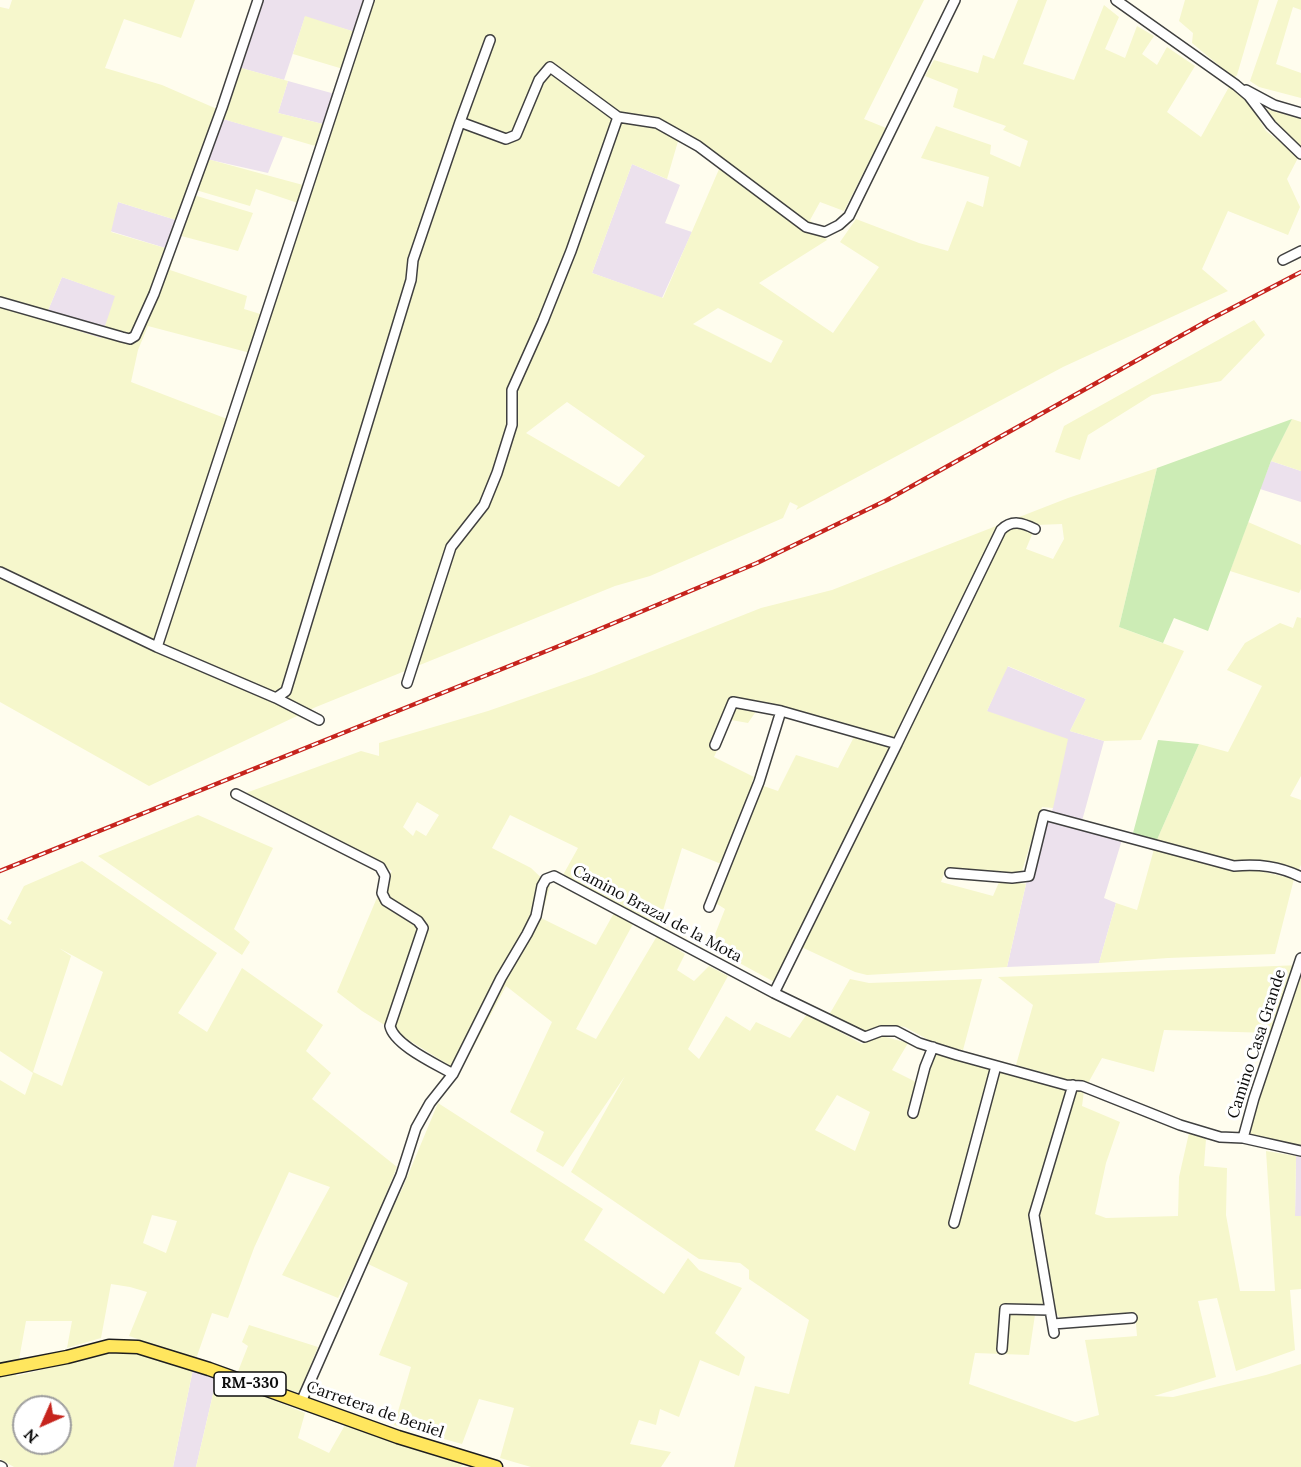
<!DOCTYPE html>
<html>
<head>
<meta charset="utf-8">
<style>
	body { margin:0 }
	#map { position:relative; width:1301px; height:1467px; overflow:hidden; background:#fffdee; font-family:Lora,serif }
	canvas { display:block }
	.north { position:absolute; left:12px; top:1395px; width:60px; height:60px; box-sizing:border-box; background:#fff; border:2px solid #9e9e9e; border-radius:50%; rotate:225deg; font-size:16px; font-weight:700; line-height:24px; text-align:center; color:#0d0d0d }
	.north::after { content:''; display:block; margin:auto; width:21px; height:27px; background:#c6241d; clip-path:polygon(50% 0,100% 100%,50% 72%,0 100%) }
</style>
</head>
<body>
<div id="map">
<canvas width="1301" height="1467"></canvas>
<div class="north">N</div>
</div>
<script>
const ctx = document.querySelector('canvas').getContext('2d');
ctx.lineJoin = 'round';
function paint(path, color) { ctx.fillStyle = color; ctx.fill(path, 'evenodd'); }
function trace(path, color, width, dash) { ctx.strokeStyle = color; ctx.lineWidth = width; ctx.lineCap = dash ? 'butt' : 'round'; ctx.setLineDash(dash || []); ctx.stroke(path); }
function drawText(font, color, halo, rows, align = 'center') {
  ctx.font = font + ' Lora,serif'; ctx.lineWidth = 6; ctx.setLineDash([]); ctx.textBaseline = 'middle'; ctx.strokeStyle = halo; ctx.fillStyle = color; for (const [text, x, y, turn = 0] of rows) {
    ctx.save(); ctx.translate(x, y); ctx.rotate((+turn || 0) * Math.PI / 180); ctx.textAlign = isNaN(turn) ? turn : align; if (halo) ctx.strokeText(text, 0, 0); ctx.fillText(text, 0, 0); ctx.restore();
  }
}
paint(new Path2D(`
	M262 0H366L355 32 305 17 284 80 234 66Z
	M288 81 335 94 331 126 278 113Z
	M223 119 283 136 268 173 206 159Z
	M632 164 680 185 665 223 692 232 662 298 592 273Z
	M118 202 176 220 171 233 182 236 175 251 110 231Z
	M62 277 116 296 101 339 44 320Z
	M1271 461 1301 471V502L1260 489Z
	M1007 666 1086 699 1070 731 1104 741 1080 828 1122 840 1104 898 1116 903 1099 963 1007 967 1026 884 1053 808 987 711Z
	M1296 1156 1301 1157V1216H1295Z
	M193 1369 217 1377 196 1467H173Z`), '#ece1ed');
paint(new Path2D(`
	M12 0H195L181 38 124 19 105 68 162 85 217 109 234 66 288 81 278 113 327 125 343 69 293 54 305 16 355 32 366 0H924L864 119 886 128 844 211 820 202 810 220 827 240 759 283 833 333 879 267 840 242 856 219 919 243 948 251 967 201 983 207 989 177 921 158 936 126 991 145 990 154 1020 167 1028 141 1003 130 1006 126 953 107 958 89 925 76 934 60 978 73 983 55 994 59 1018 0H1047L1023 64 1074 80 1104 5 1119 17 1105 49 1125 58 1137 26 1154 36 1142 54 1157 65 1167 47 1195 66 1167 112 1201 137 1234 78 1192 43 1193 33 1179 21 1185 0H1259L1237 75 1234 78 1266 131 1299 156 1287 179 1300 207 1288 235 1228 211 1202 269 1228 291 1063 367 796 510 798 506 790 502 783 518 650 576 615 586 316 707 149 786 0 702V7L9 9ZM223 119 322 148 314 188 200 157ZM681 131 723 160 663 298 592 273 632 164 667 179ZM189 188 250 206 256 189 307 206 270 317 244 309 247 296 170 270 175 251 111 232 118 202 176 220 170 233 238 251 253 213 187 193ZM62 277 115 296 101 338 44 320ZM718 308 783 341 771 363 693 324ZM148 326 258 355 235 422 131 382 138 350ZM567 402 645 456 619 487 526 433Z
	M1278 0H1301V10L1293 7 1276 64 1301 73V98L1259 87 1250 81Z
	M1266 109 1301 119V147L1280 127Z
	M1254 320 1265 335 1221 381 1152 395 1088 435 1080 460 1055 452 1064 426Z
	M1292 419 1301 422V471L1271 461Z
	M1157 468 1119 627 1184 651 1141 740 1104 741 1070 731 1086 699 1008 666 987 711 1068 739 1053 808 1042 807 1021 874 945 871 941 882 993 896 1000 880 1026 884 1007 967 867 975 855 972 797 945 778 984 710 947 725 909 714 902 726 866 682 848 658 927 563 875 578 848 510 815 492 848 531 868 550 886 541 918 596 945 614 913 633 924 576 1029 596 1039 657 936 685 954 677 970 694 981 709 966 728 976 688 1049 699 1059 726 1016 750 1031 756 1022 790 1038 807 1014 862 1044 882 1036 908 1043 892 1070 924 1086 933 1053 1074 1091H1084L1082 1106 1120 1122 1106 1163 1095 1214 1106 1218 1178 1216 1179 1177 1189 1133 1206 1139 1204 1166 1227 1168 1226 1215 1240 1291H1275L1266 1151 1296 1156 1295 1216H1301V1289L1290 1290 1295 1350 1236 1371 1217 1298 1198 1301 1216 1377 1154 1396 1173 1397 1266 1375 1301 1364V1467H734L755 1386 789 1394 809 1320 749 1279V1270L740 1263 699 1259 571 1172 625 1076 563 1167 536 1151 544 1132 510 1112 552 1022 506 986 460 1072 362 1011 337 992 376 900 392 871 360 851 243 794 361 751 379 756V743L488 711 594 674 761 608 832 590 1068 498ZM1062 524 1064 539 1053 559 1026 549 1036 525ZM757 710 786 716 855 735 838 768 796 755 778 791 752 782 754 777 714 757 731 720 748 723ZM417 802 439 815 426 836 416 830 413 836 403 827ZM837 1095 870 1112 855 1151 815 1130ZM1050 1306 1061 1319 1135 1312 1137 1336 1085 1340 1099 1415 1075 1422 969 1384 975 1353 1029 1355 1036 1308Z
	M1248 522 1301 545V589L1299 593 1230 571Z
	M1297 617 1301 618V776L1290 796 1301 800V865L1298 871 1253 861 1233 862 1213 860 1294 879 1275 954 1168 958 1099 963 1116 903 1137 910 1156 842 1199 744 1228 752 1262 686 1227 670 1245 643 1280 623 1293 628Z
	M198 815 273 848 234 929 250 942 242 955 98 856Z
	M82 861 217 953 178 1013 207 1032 242 968 323 1025 306 1051 331 1073 312 1099 397 1167 364 1248 338 1298 282 1275 330 1187 289 1172 254 1248 228 1318 212 1313 196 1359 129 1336 147 1292 130 1287 111 1284 101 1338 67 1348 72 1321H26L16 1376 120 1351 138 1352 193 1369 173 1467H14L0 1459V1080L25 1095 33 1073 0 1051V919L10 925 12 922 7 919 24 886ZM59 948 103 972 62 1086 33 1072 71 956ZM152 1215 177 1221 166 1253 143 1243ZM24 1407H60V1443H24Z
	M1301 965V1146L1250 1135 1272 1033 1164 1030 1154 1072 1102 1058 1087 1085 1016 1065 1033 1005 998 977Z
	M850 979 869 983 982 979 963 1050 938 1045 905 1027 891 1025 864 1033 829 1015Z
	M438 1103 603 1209 584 1240 664 1294 688 1258 699 1270 742 1288 715 1333 745 1357 739 1376 700 1360 679 1417 660 1409 656 1425 639 1420 630 1444 671 1452 661 1467H531L500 1458 514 1408 479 1399 462 1444 394 1425 411 1367 379 1355 408 1283 366 1263 403 1187Z
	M249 1325 318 1347 299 1393 237 1374 248 1346 242 1342Z
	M217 1377 305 1413 298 1438 329 1453 345 1425 466 1462 460 1467H196Z`), '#f6f7cc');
paint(new Path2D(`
	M1292 419 1271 461 1208 631 1174 618 1163 643 1119 627 1157 468Z
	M1158 740 1199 744 1156 842 1133 833Z`), '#ccecb5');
const minor = new Path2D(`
	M369 0 157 647 276 698 286 691 411 280 413 260 460 122
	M1116 0 1236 85 1249 96 1271 125 1301 154
	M490 40 460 122 506 139 516 135 539 80 550 67 618 117
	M1246 90 1274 105 1301 113
	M1283 260 1301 251
	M0 302 122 337 130 339 135 336 154 294 222 108 258 0
	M0 572 157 647
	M407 683 451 547 484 505 497 473 512 425V390L543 321 571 251 618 117 657 123 698 146 806 227 825 232 839 225 849 216 955 0
	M276 698 319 720
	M897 744 1001 530C1012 519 1023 523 1035 529
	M715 745 733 702 781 711
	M236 794 380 867 385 876 382 893 386 901 418 921 423 928 390 1026C394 1045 436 1064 453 1074
	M950 873 1012 878 1029 876 1044 815 1234 866C1259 864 1279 866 1301 877
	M709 907 759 782 781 711 897 744 774 993
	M913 1113 925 1067 933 1047
	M1243 1138 1254 1098 1301 958
	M954 1223 996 1066
	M1053 1324 1132 1318
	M1054 1333 1034 1215 1073 1085
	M1002 1349 1005 1309 1050 1310
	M301 1402 401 1175 416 1128 430 1103 453 1074 501 978 527 934 536 916 542 886 546 879 554 876 774 993 865 1037 881 1031H896L919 1043 957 1055 1066 1085 1082 1086 1180 1125 1220 1137 1243 1138 1301 1151
	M0 1466 2 1467`);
const major = new Path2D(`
	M0 1370 67 1357 109 1346 138 1347 209 1369 398 1437 496 1467`);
trace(minor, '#404040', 12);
trace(major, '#1e1e1e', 15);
trace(minor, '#fff', 9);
trace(major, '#ffe65e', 12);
const rail = new Path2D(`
	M0 871 564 644 757 563 887 500 1209 320 1301 272`);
trace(rail, '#c6241d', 4.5);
trace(rail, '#fff', 2, [7]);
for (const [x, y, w] of [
	[250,1384,72]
]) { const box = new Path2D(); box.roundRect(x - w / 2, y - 12, w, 24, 4.5); ctx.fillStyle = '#fff'; ctx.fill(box); trace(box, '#0d0d0d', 1.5); }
drawText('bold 15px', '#0d0d0d', null, [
	["RM-330",250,1384]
]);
drawText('16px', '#0d0d0d', '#fff', [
	["Camino Brazal de la Mota",657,914,28],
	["Camino Casa Grande",1257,1044,-72],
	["Carretera de Beniel",375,1410,19]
]);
</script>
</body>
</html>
